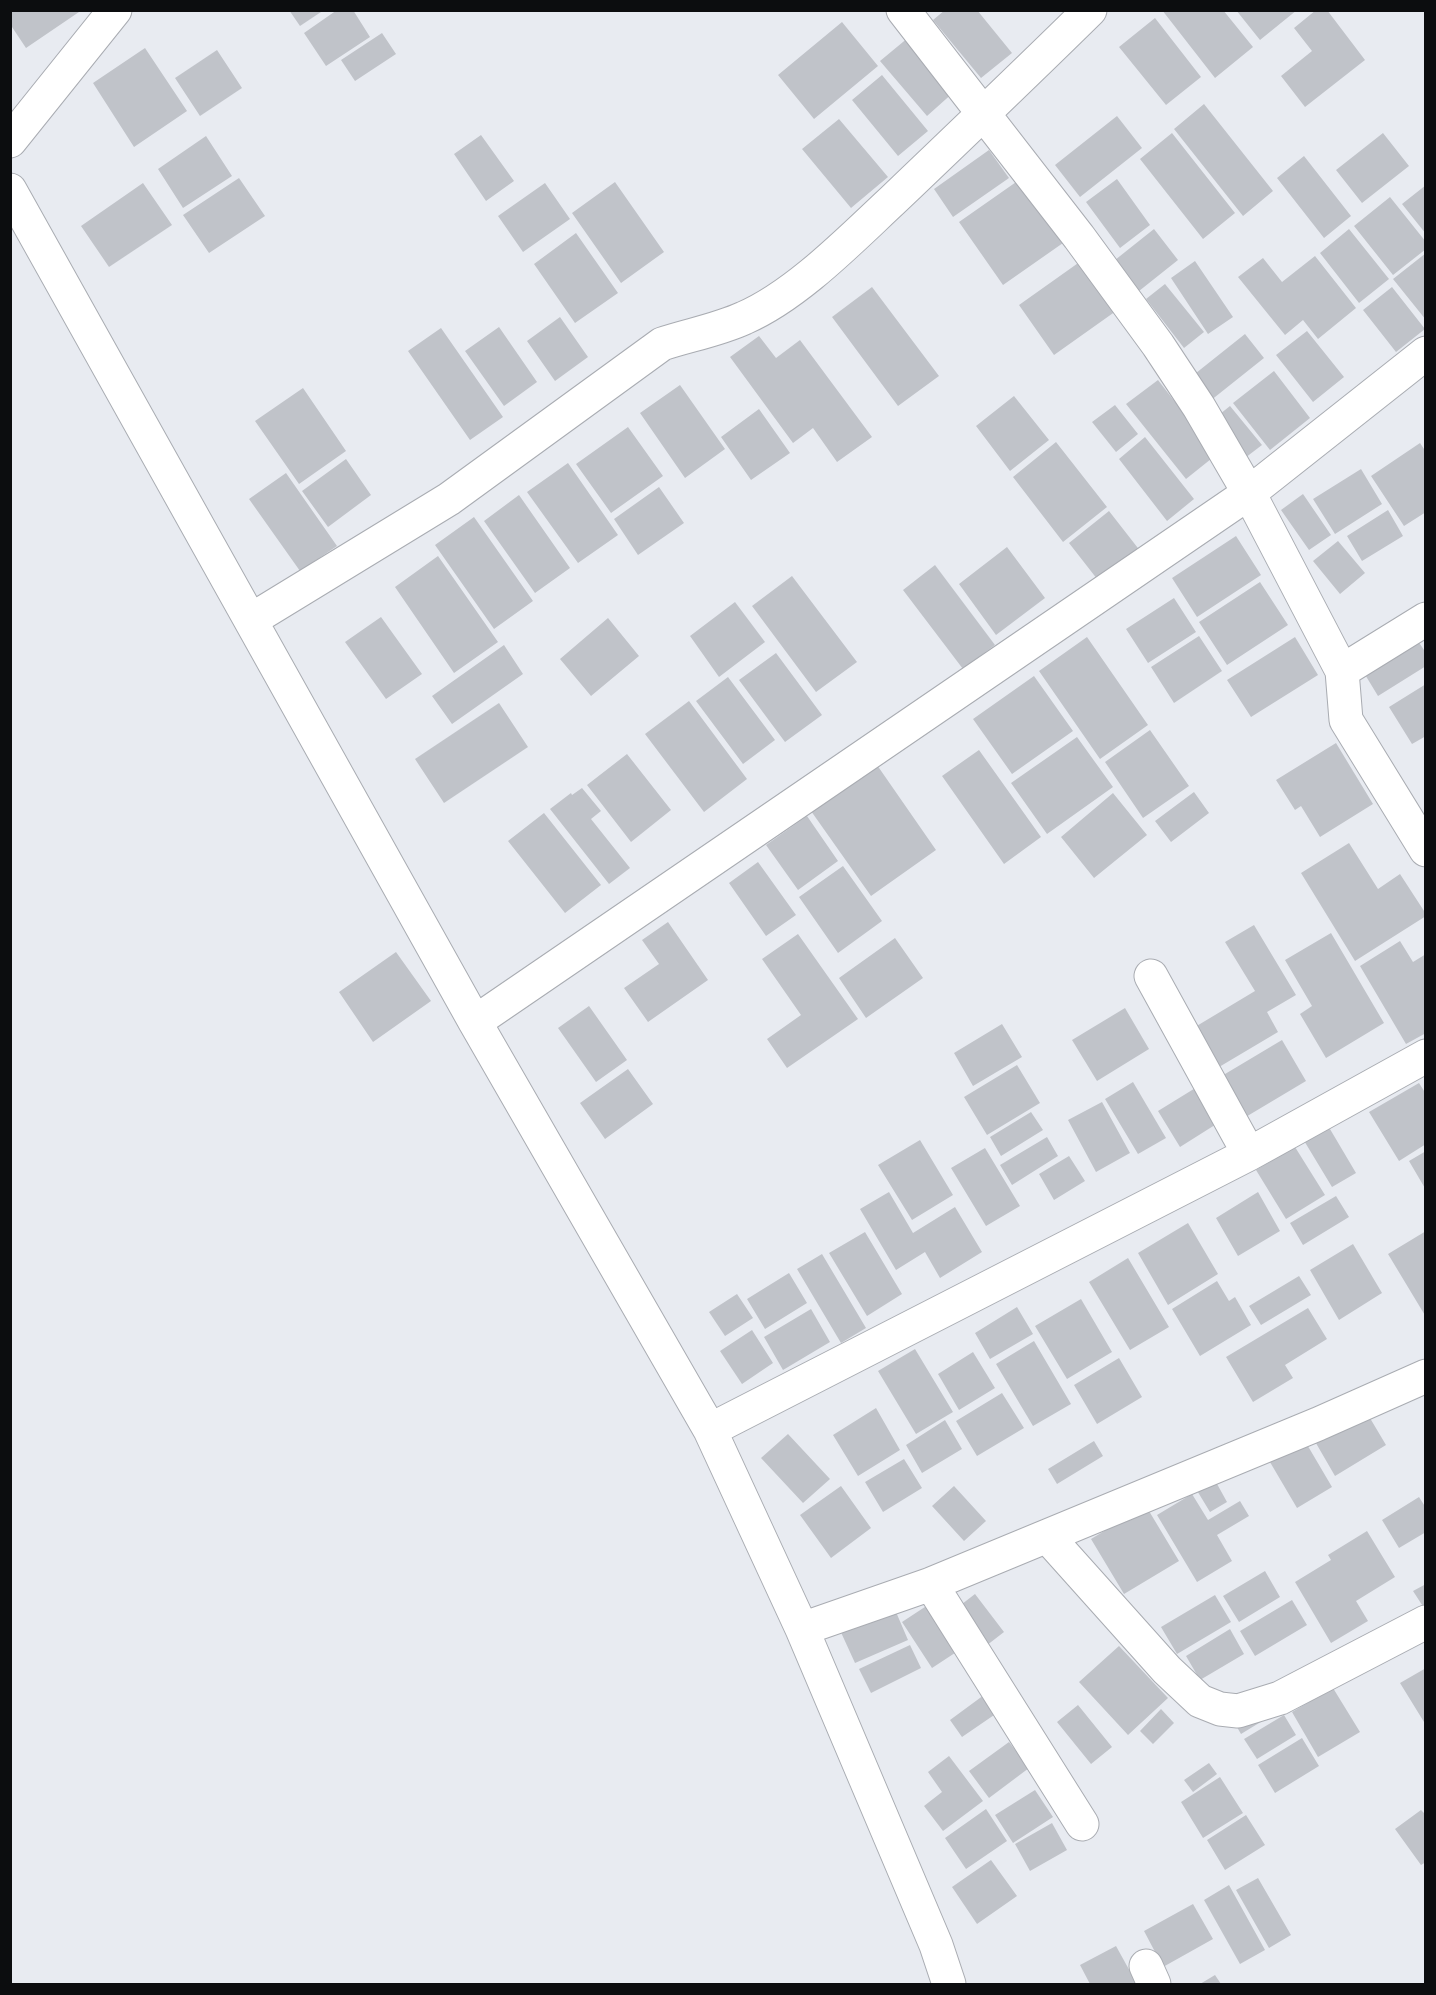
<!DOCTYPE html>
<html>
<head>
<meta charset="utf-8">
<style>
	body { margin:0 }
	#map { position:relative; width:1436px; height:1995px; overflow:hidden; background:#e8ebf1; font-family:"PT Serif",serif }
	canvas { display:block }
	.frame { position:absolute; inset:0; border:12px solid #0c0d0f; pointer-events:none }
</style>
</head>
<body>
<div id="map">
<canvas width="1436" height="1995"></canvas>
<div class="frame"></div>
</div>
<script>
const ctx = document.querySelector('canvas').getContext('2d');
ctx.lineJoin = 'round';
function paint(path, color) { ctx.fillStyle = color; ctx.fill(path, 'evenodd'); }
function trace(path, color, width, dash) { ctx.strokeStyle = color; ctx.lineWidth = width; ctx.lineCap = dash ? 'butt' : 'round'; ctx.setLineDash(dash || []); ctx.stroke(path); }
paint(new Path2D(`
	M10 10H77L79 12 26 48 10 24Z
	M289 10H324L300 26Z
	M337 10H353L370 37 326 66 304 33Z
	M945 10H977L1012 53 981 78 933 20Z
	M1162 10H1223L1253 47 1215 78Z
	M1236 10H1297L1260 40Z
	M1316 10H1327L1365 60 1305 107 1281 76 1312 51 1294 28Z
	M1155 18 1201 77 1166 105 1119 47Z
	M842 22 878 66 814 119 778 75Z
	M382 33 396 54 355 81 341 60Z
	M909 37 955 91 927 116 880 61Z
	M145 48 187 111 134 147 93 83Z
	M217 50 242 88 200 116 175 78Z
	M882 75 928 131 898 156 852 100Z
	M1204 104 1273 191 1243 216 1174 129Z
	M1117 116 1142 148 1080 197 1055 165Z
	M839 119 888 177 851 208 802 149Z
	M1172 133 1235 213 1203 239 1140 159Z
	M1383 133 1409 166 1362 203 1336 170Z
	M481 135 514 181 486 201 454 154Z
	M206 136 232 176 183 208 158 169Z
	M989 150 1009 178 953 217 934 189Z
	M1304 156 1351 216 1324 238 1277 178Z
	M239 178 265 216 209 253 183 215Z
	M1117 179 1150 225 1120 248 1086 202Z
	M1019 180 1063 243 1003 285 959 222Z
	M615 182 664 252 621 283 572 213Z
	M143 183 172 225 109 267 81 226Z
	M545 183 570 219 523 252 498 216Z
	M1426 185V234L1402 204Z
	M1390 197 1426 242V249L1393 275 1354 226Z
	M1154 229 1178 260 1134 295 1110 264Z
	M1349 229 1389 279 1359 303 1320 253Z
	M576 233 618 293 575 323 534 264Z
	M1426 253V320L1393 279Z
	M1315 256 1356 308 1318 339 1303 320 1285 335 1238 277 1263 258 1282 282Z
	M1081 261 1116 311 1054 355 1019 305Z
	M1195 261 1233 317 1208 334 1171 278Z
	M1165 284 1204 332 1184 348 1146 299Z
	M872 287 939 376 898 406 832 317Z
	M1392 287 1425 329 1396 352 1363 310Z
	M560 317 588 357 555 381 527 341Z
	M499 327 537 382 504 406 465 351Z
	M441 328 503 417 470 440 408 351Z
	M1307 331 1344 377 1313 402 1276 355Z
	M1245 334 1264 358 1210 401 1191 377Z
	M759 336 776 358 800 340 872 437 837 462 813 428 793 443 730 357Z
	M1274 371 1310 418 1270 450 1233 403Z
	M1158 380 1216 455 1186 479 1126 404Z
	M680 385 725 449 685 478 640 413Z
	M303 388 346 451 299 484 255 421Z
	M1014 396 1049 440 1010 471 976 426Z
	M1115 405 1138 434 1116 452 1092 422Z
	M1230 406 1262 445 1241 461 1210 422Z
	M759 409 790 453 751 480 721 437Z
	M628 427 663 476 611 513 576 464Z
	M1145 437 1194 499 1167 521 1119 459Z
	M1056 442 1107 507 1063 542 1013 477Z
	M1420 443 1426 452V512L1404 526 1371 476Z
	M346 459 371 495 328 527 302 491Z
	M568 463 618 535 578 563 527 492Z
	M1361 469 1382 504 1335 534 1313 499Z
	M286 473 337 546 300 571 249 499Z
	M659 487 684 523 638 555 614 519Z
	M1303 494 1331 535 1309 550 1281 510Z
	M519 495 570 568 535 593 484 521Z
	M1388 510 1403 536 1362 561 1347 536Z
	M1109 511 1141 552 1101 584 1069 543Z
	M474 517 533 601 494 629 435 545Z
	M1236 536 1261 575 1197 617 1172 578Z
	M1338 541 1365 573 1340 594 1313 561Z
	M1007 547 1045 598 996 635 959 584Z
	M438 556 498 642 454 673 395 587Z
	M935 565 995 645 963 669 903 590Z
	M792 576 857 662 816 692 752 606Z
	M1260 582 1288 625 1227 665 1199 622Z
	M1174 598 1196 632 1148 663 1126 629Z
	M735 602 765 642 719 677 690 636Z
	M381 617 422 674 386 699 345 642Z
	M608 618 639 656 591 696 560 659Z
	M1414 635 1426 653V666L1378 696 1361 668Z
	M1199 636 1222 671 1174 703 1151 667Z
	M1087 637 1148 725 1100 759 1039 671Z
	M1295 637 1318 675 1251 717 1227 680Z
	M504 645 523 674 452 724 432 696Z
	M776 653 822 715 785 742 739 680Z
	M1034 676 1073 731 1012 774 973 719Z
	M728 677 775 740 743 764 696 701Z
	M1426 684V736L1412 744 1389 707Z
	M689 701 747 779 704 812 645 734Z
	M499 703 528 747 444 803 415 759Z
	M1150 730 1189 786 1143 818 1105 762Z
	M1077 737 1113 787 1047 834 1011 783Z
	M1336 743 1373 804 1320 837 1301 806 1295 810 1276 780Z
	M979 750 1041 837 1004 864 942 776Z
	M627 754 671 810 631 842 587 785Z
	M877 765 936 850 871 896 811 811Z
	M582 788 601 811 591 819 630 868 609 884 550 809 571 793 572 795Z
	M1194 792 1209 813 1171 842 1155 821Z
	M1113 793 1147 835 1094 878 1061 837Z
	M544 813 601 885 565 913 508 841Z
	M807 816 838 861 798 890 766 845Z
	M1349 843 1378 889 1400 874 1426 914V916L1355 961 1301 873Z
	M758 862 796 915 766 936 729 883Z
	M843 866 882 921 838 953 799 897Z
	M668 922 708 980 648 1022 624 988 659 964 642 940Z
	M1254 925 1296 995 1267 1012 1278 1032 1214 1070 1190 1030 1255 991 1225 942Z
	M1331 933 1384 1023 1326 1058 1300 1014 1312 1006 1285 960Z
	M798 934 858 1019 787 1068 767 1039 801 1015 762 959Z
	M895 938 923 978 866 1018 839 978Z
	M1400 941 1413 962 1426 954V1033L1406 1044 1360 966Z
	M396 952 431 1001 373 1042 339 992Z
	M589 1006 627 1060 596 1082 558 1028Z
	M1125 1008 1149 1049 1097 1081 1072 1040Z
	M1002 1024 1022 1057 973 1086 954 1053Z
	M1282 1040 1306 1081 1239 1121 1215 1080Z
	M1017 1065 1040 1103 987 1135 964 1097Z
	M628 1069 653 1104 605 1139 580 1103Z
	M1133 1082 1166 1138 1138 1154 1105 1099Z
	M1419 1083 1426 1094V1144L1399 1161 1369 1112Z
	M1197 1087 1218 1123 1180 1147 1158 1111Z
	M1102 1102 1130 1153 1096 1172 1068 1120Z
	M1031 1112 1043 1130 1001 1156 990 1137Z
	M1327 1124 1356 1173 1332 1187 1303 1139Z
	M1047 1137 1058 1156 1012 1185 1000 1165Z
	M920 1140 953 1195 912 1220 878 1165Z
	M1295 1147 1325 1195 1286 1219 1256 1170Z
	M985 1148 1020 1206 986 1226 951 1168Z
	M1426 1151V1190L1409 1161Z
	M1069 1156 1085 1181 1054 1200 1039 1174Z
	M889 1192 913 1233 955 1207 982 1252 940 1278 925 1252 896 1270 860 1209Z
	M1258 1192 1280 1231 1238 1256 1216 1218Z
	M1336 1196 1349 1217 1303 1245 1290 1223Z
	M1188 1223 1218 1274 1168 1305 1138 1253Z
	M1426 1231V1317L1388 1254Z
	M865 1232 902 1294 867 1316 829 1253Z
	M1353 1244 1382 1293 1339 1320 1310 1270Z
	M822 1254 866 1328 841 1343 797 1269Z
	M1128 1258 1169 1327 1130 1350 1089 1282Z
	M789 1273 807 1303 765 1329 747 1299Z
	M1299 1276 1311 1295 1261 1325 1249 1306Z
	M1217 1281 1229 1301 1235 1297 1251 1325 1200 1356 1172 1309Z
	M737 1294 753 1318 725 1336 709 1312Z
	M1081 1299 1112 1352 1067 1379 1035 1326Z
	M1017 1307 1033 1334 990 1359 975 1333Z
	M1308 1308 1327 1339 1285 1365 1293 1378 1253 1402 1226 1357Z
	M811 1309 830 1342 783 1370 764 1337Z
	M752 1330 773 1363 742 1384 720 1351Z
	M1034 1341 1071 1404 1033 1426 996 1364Z
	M915 1349 953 1412 916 1434 878 1371Z
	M973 1352 995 1388 959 1410 938 1374Z
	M1119 1358 1142 1397 1097 1424 1074 1385Z
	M1002 1393 1024 1428 977 1456 956 1421Z
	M876 1408 900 1450 858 1476 833 1435Z
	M1364 1408 1386 1445 1335 1476 1313 1438Z
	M945 1420 962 1449 922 1473 906 1445Z
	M788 1434 830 1479 803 1503 761 1458Z
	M1302 1436 1332 1487 1297 1508 1267 1457Z
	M1094 1441 1103 1456 1057 1484 1048 1469Z
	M904 1459 922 1488 883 1512 865 1482Z
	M1211 1473 1227 1502 1210 1512 1193 1484Z
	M841 1486 871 1528 831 1558 800 1515Z
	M954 1486 986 1521 964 1541 932 1506Z
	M1192 1494 1208 1520 1240 1501 1249 1516 1217 1535 1232 1561 1197 1582 1157 1515Z
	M1419 1497 1426 1508V1532L1399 1548 1382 1520Z
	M1146 1506 1179 1561 1124 1594 1091 1539Z
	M1367 1531 1395 1577 1356 1601 1368 1621 1331 1643 1295 1582 1331 1560 1328 1555Z
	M1265 1571 1280 1597 1239 1622 1223 1596Z
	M1426 1584V1611L1413 1591Z
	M975 1594 1004 1632 982 1649 953 1611Z
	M1215 1595 1231 1622 1177 1654 1161 1627Z
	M1292 1600 1307 1625 1255 1656 1240 1631Z
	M934 1601 964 1647 932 1668 902 1622Z
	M893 1605 908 1640 855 1663 839 1628Z
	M1230 1629 1244 1654 1200 1680 1186 1656Z
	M910 1645 921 1668 871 1693 859 1669Z
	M1119 1646 1168 1698 1128 1735 1079 1682Z
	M1426 1668V1721L1424 1722 1400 1683Z
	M1333 1688 1360 1732 1318 1757 1292 1712Z
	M984 1695 997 1713 962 1737 950 1720Z
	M1078 1705 1112 1747 1091 1764 1057 1722Z
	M1161 1709 1174 1723 1153 1744 1140 1731Z
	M1277 1712 1241 1734 1234 1722Z
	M1284 1715 1296 1735 1257 1759 1244 1739Z
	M1302 1738 1319 1766 1275 1793 1258 1765Z
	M1009 1742 1029 1768 989 1798 969 1771Z
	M949 1756 983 1801 943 1831 924 1806 942 1792 928 1772Z
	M1209 1763 1217 1774 1193 1792 1184 1780Z
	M1220 1777 1243 1813 1203 1838 1181 1802Z
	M1035 1790 1053 1817 1013 1843 995 1815Z
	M986 1809 1007 1841 966 1869 945 1838Z
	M1421 1810 1426 1815V1862L1421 1865 1395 1829Z
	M1246 1815 1265 1845 1225 1870 1207 1840Z
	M1052 1823 1067 1850 1030 1871 1015 1844Z
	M991 1860 1017 1896 977 1924 952 1887Z
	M1258 1878 1291 1935 1269 1948 1236 1890Z
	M1229 1885 1265 1950 1240 1964 1204 1900Z
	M1193 1904 1213 1939 1163 1967 1144 1931Z
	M1116 1946 1137 1984H1090L1080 1965Z
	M1215 1975 1221 1984H1200Z`), '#c0c3c9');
const minor = new Path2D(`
	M903 10 1079 237 1158 345 1199 407 1249 493 1342 671 1346 720 1426 850
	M10 141 115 10
	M10 190 475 1022 710 1430 802 1629 936 1945 949 1984
	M251 620 449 499 662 344C689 335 718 330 744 318 797 295 851 239 893 200 959 137 1025 74 1090 10
	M1342 671 1426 619
	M1151 976 1249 1154
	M475 1022 1249 493 1426 353
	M710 1430 1249 1154 1426 1056
	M1047 1536 1167 1670 1200 1701 1220 1709 1238 1711 1280 1698 1426 1622
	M931 1584 1082 1824
	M802 1629 931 1584 1318 1424 1426 1376
	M1146 1966 1154 1984`);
trace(minor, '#a9acb2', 35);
trace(minor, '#fff', 33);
</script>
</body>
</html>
